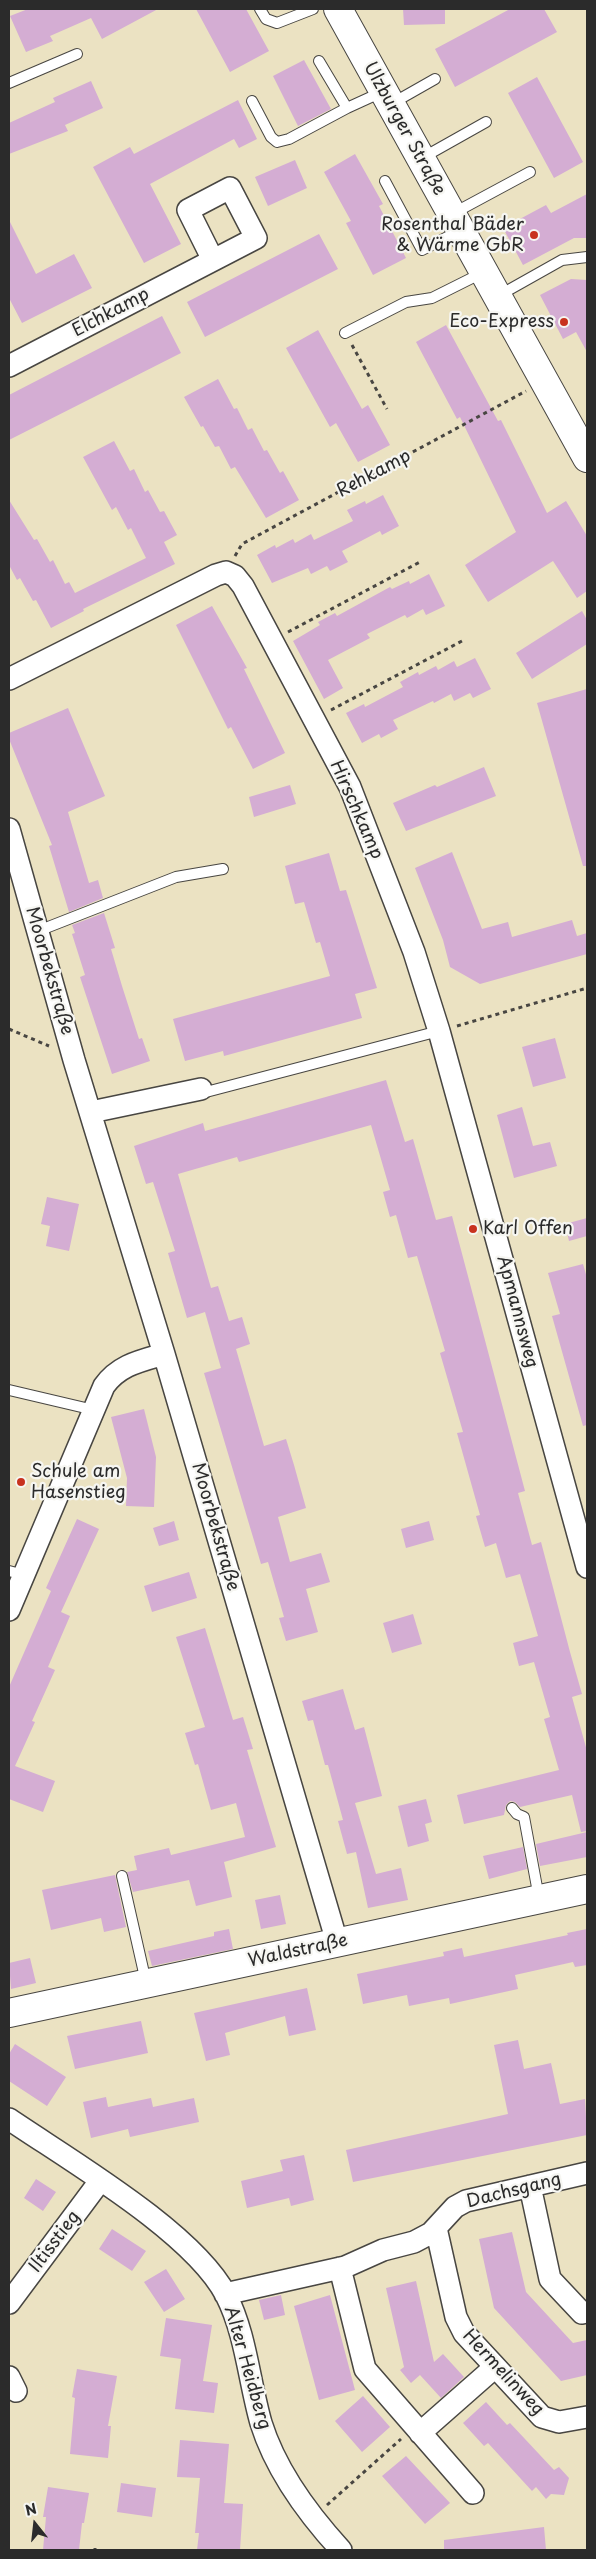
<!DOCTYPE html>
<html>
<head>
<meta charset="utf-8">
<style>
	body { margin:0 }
	#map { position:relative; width:596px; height:2559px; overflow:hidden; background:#ebe2c2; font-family:"Playpen Sans",sans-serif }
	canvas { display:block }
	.frame { position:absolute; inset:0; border:10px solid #2b2b2b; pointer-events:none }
	.north { position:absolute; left:10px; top:2499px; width:50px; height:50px; -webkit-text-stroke:4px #f6f6f2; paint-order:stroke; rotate:344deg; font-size:14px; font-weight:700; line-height:20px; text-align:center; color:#2b2b2b }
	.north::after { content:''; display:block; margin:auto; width:18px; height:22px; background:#2b2b2b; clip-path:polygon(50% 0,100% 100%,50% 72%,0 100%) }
</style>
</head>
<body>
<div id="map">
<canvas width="596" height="2559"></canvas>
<div class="frame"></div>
<div class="north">N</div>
</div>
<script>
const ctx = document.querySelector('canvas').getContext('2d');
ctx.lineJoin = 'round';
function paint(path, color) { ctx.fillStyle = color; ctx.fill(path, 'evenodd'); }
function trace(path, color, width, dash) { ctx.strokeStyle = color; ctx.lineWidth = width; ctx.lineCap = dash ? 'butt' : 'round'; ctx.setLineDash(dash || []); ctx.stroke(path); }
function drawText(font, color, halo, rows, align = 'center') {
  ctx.font = font + ' "Playpen Sans",sans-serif'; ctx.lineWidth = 4.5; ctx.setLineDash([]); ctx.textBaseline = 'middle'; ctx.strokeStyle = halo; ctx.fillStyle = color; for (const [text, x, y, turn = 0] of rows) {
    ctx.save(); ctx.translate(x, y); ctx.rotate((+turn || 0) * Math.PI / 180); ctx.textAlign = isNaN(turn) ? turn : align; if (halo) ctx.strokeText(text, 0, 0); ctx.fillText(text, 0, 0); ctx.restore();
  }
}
paint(new Path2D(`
	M28 9H158L102 39 91 18 50 36 53 41 26 52 10 16Z
	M196 9H246L269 51 230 72Z
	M403 9H445V24L404 25Z
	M510 9H544L557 32 455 87 435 49Z
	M304 60 331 109 298 126 273 76Z
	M537 77 583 162 554 178 508 93Z
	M91 81 103 108 65 125 68 131 9 154V123L55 102 53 98Z
	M238 100 257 139 239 148 234 139 150 184 181 244 144 263 93 167 130 147 134 154Z
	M355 154 383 204 379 206 406 258 373 275 346 223 351 221 324 172Z
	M295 160 307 188 268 206 255 177Z
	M587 194V238H574L523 265 503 228 546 205 551 213Z
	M9 220 36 274 74 254 92 288 22 323 9 298Z
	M319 234 338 269 205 337 187 302Z
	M571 279 587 280V352L576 332 563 339 540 295Z
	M162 316 181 353 9 440V395Z
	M446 325 498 421 501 420 547 513 566 501 587 536V591L577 598 553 561 488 602 465 565 516 532 460 417 457 419 416 342Z
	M318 330 362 409 368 405 390 445 358 462 336 423 330 427 286 348Z
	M218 379 234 409 237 408 248 430 252 428 264 451 267 450 280 473 283 471 299 500 266 518 235 467 231 469 219 446 215 447 203 426 201 427 184 397Z
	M114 441 130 471 134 469 145 492 148 490 160 512 164 511 177 535 164 542 175 564 83 609 84 611 51 628 36 600 33 601 20 578 17 580 9 565V500L34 540 37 539 50 562 53 560 65 584 69 582 75 593 146 558 131 528 128 530 116 507 112 510 83 457Z
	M383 495 399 526 382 535 380 531 342 551 348 562 330 571 327 566 311 574 308 568 272 583 257 555 275 545 276 548 293 539 295 543 311 534 314 540 353 521 347 510 365 501 366 504Z
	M429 574 445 606 426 615 423 609 407 618 405 615 367 634 370 638 328 660 343 688 324 699 293 641 320 625 318 622 335 613 337 616 390 587 392 589 409 581 410 584Z
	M212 606 247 668 244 669 285 753 253 769 231 727 228 729 176 625Z
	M582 611 587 620V644L532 679 516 653Z
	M475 658 491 689 473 698 470 693 454 701 451 694 434 703 433 701 393 720 398 729 381 738 379 734 362 743 346 713 364 704 365 707 403 687 400 682 418 672 419 675 436 666 438 670 454 661 457 667Z
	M587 689V866H583L537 703Z
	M68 708 105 796 68 812 89 883 98 880 103 898 69 912 49 846 52 845 9 739V733Z
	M484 767 496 796 406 831 393 803 435 785 437 787Z
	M290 785 296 804 254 817 249 797Z
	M452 852 482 929 508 922 512 937 572 920 577 936 587 933V954L480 984 450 967 443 940 415 868Z
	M329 853 340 891 346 890 377 988 355 994 362 1018 224 1056 223 1051 185 1061 173 1019 330 976 320 942 316 943 304 902 295 904 285 866Z
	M104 913 115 948 111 949 122 986 139 1039 142 1038 150 1061 112 1074 80 977 85 975 72 934 75 933 72 925Z
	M555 1038 566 1078 533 1087 522 1047Z
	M386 1080 405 1142 413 1139 436 1220 452 1216 525 1491 518 1493 532 1545 541 1542 570 1652 582 1694 572 1697 587 1751V1831L581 1832 572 1795 520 1807 515 1802 510 1801 506 1805 504 1815 464 1824 457 1795 559 1770 544 1719 550 1717 534 1662 519 1666 513 1643 538 1636 520 1574 506 1578 496 1543 485 1547 476 1516 480 1515 457 1433 463 1432 440 1353 445 1351 417 1256 408 1258 396 1215 390 1217 383 1192 390 1190 371 1125 239 1162 237 1157 178 1174 211 1288 218 1286 229 1321 242 1317 250 1344 236 1349 264 1446 286 1439 294 1465 306 1508 278 1517 290 1562 321 1553 330 1582 306 1589 318 1632 286 1641 279 1618 284 1617 268 1562 261 1564 204 1373 221 1368 205 1312 187 1318 168 1253 175 1251 153 1182 146 1184 134 1146 203 1123 205 1131Z
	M522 1107 533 1146 550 1142 557 1166 514 1178 497 1115Z
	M47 1197 79 1204 69 1251 46 1246 50 1226 41 1224Z
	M587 1218V1236L569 1241 565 1224Z
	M583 1264 587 1278V1425L583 1426 552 1316 560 1314 548 1273Z
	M144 1409 156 1457 154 1507 126 1506 127 1478 111 1417Z
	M77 1519 99 1529 61 1612 70 1616 48 1667 55 1670 32 1721 35 1722 15 1766 55 1781 43 1812 9 1799V1687L51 1591 46 1588Z
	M174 1521 179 1540 159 1546 153 1528Z
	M429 1521 434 1540 406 1548 401 1529Z
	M189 1572 197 1598 152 1612 144 1586Z
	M413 1614 422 1644 392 1653 383 1623Z
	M205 1628 233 1720 243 1717 253 1749 247 1750 276 1847 224 1862 232 1897 196 1906 189 1880 133 1892 127 1872 137 1870 134 1856 169 1848 171 1855 245 1837 236 1803 211 1810 198 1764 195 1765 185 1733 205 1727 176 1637Z
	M343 1689 355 1730 364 1727 382 1796 355 1803 376 1874 401 1868 408 1900 368 1908 356 1852 347 1854 338 1821 343 1820 328 1765H325L313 1720 308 1721 302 1701Z
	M426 1799 432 1822 425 1824 429 1841 408 1847 398 1806Z
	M587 1832V1857L540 1866 536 1844Z
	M523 1847 527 1869 489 1879 483 1856Z
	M115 1875 126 1927 104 1932 101 1918 51 1930 42 1890Z
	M280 1895 286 1924 261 1929 255 1900Z
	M229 1929 233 1949 152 1966 148 1951 214 1936V1932Z
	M587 1929V1965L575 1967 573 1962 515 1975 518 1989 450 2004 449 1998 409 2006 407 1995 363 2004 357 1974 444 1956 443 1952 462 1948 464 1957 568 1935 567 1933Z
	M30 1958 36 1983 11 1989 9 1963Z
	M307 1988 316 2030 289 2036 285 2016 225 2033 230 2055 206 2061 194 2013Z
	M141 2021 148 2053 75 2069 67 2036Z
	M518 2040 524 2069 551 2063 560 2104 585 2099 587 2135 353 2182 346 2150 508 2114 494 2045Z
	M15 2044 66 2077 47 2106 9 2081V2054Z
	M106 2097 108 2107 151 2098 153 2107 194 2098 199 2122 130 2137 128 2129 91 2138 83 2102Z
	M304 2155 314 2200 291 2206 289 2198 247 2208 241 2181 283 2171 280 2160Z
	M36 2179 56 2192 43 2211 24 2198Z
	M112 2229 146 2251 132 2271 99 2249Z
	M512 2232 526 2292 573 2343 587 2340V2375L561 2381 494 2308 479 2239Z
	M166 2269 185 2299 164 2312 144 2282Z
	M416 2281 434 2362 443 2354 464 2377 441 2398 420 2375 411 2383 400 2370 404 2367 386 2288Z
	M281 2295 285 2315 264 2320 259 2300Z
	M330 2295 355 2390 319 2400 294 2306Z
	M166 2318 212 2325 203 2381 218 2383 214 2413 175 2409 181 2359 160 2356Z
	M77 2369 117 2376 108 2426H111L108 2458 70 2454 75 2398 72 2397Z
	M363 2396 390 2427 362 2452 335 2421Z
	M486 2402 507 2425 510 2423 554 2470 559 2467 569 2478 564 2495 551 2494 546 2499 536 2487 532 2491 488 2443 484 2446 463 2423Z
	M180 2440 229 2444 224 2503 243 2504 240 2550H197L199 2533H195L200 2478 177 2477Z
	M406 2456 450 2503 425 2524 382 2476Z
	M121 2483 156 2488 152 2517 117 2512Z
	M48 2487 89 2493 84 2523H82L79 2550H43L46 2517H43Z
	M544 2527 546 2550H444V2540Z`), '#d4add3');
const lane = new Path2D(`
	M260 9 266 19 277 23 313 9
	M319 61 347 108 382 92
	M9 83 77 54
	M252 101 271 137 277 142 289 139 347 108
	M391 104 435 79
	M422 158 486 122
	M385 181 422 250 459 231
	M452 214 530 172
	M498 296 562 260 587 257
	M345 333 406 302 432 298 482 273
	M38 931 176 877 223 869
	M201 1089 206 1092 439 1031
	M9 1390 94 1410
	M9 1571 24 1575
	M512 1808 517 1814 524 1817 539 1898
	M122 1876 146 1982`);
const street = new Path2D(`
	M9 366 256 238 230 188 188 210 213 260
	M9 679 216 575 226 572 235 576 243 586 350 787 414 952 439 1031 587 1567
	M9 829 74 1060 164 1354 337 1942
	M91 1112 201 1089
	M9 1610 104 1386C119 1365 140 1361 164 1354
	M9 2119C69 2160 193 2232 226 2295 246 2334 249 2381 261 2423 276 2471 308 2514 341 2550
	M530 2186 550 2279 582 2313 587 2312
	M436 2228 456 2317 464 2333 542 2417 559 2422 587 2417
	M340 2268 365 2369 473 2493
	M225 2294 345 2267 383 2250 414 2242 431 2233 455 2207 466 2201 587 2173
	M9 2303 100 2181
	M9 2377 16 2391
	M420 2433 495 2367`);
const secondary = new Path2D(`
	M338 9 587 458
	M9 2013 587 1889`);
trace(lane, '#484642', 12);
trace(street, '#484642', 24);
trace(secondary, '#484642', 30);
trace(new Path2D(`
	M352 345 387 409
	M235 556 242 544 526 391
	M288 632 420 562
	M331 710 462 641
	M457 1026 587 988
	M9 1029 49 1046
	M327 2505 401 2439
	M95 2550V2548`), '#484642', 3, [4, 4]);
trace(lane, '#fff', 10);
trace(street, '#fff', 21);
trace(secondary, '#fff', 28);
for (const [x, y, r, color] of [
	[534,235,5,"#c8321e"],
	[564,322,5,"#c8321e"],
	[473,1229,5,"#c8321e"],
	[21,1482,5,"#c8321e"]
]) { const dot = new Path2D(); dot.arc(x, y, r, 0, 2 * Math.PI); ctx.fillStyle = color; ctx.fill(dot); trace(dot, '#f6f6f2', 2); }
drawText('18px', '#2b2b2b', '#f6f6f2', [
	["Ulzburger Straße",404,129,61],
	["Elchkamp",111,313,-28],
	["Rehkamp",374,474,-28],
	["Hirschkamp",356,810,66],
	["Moorbekstraße",49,971,74],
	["Apmannsweg",517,1312,75],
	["Moorbekstraße",215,1527,74],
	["Waldstraße",298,1951,-12],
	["Dachsgang",514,2191,-14],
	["Iltisstieg",55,2242,-53],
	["Alter Heidberg",247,2368,74],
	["Hermelinweg",503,2373,47]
]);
drawText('18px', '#2b2b2b', '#f6f6f2', [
	["Rosenthal Bäder",524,225],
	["& Wärme GbR",524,246],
	["Eco-Express",554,322],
	["Karl Offen",483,1229,"left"],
	["Schule am",31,1472,"left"],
	["Hasenstieg",31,1493,"left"]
], 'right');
</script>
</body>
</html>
